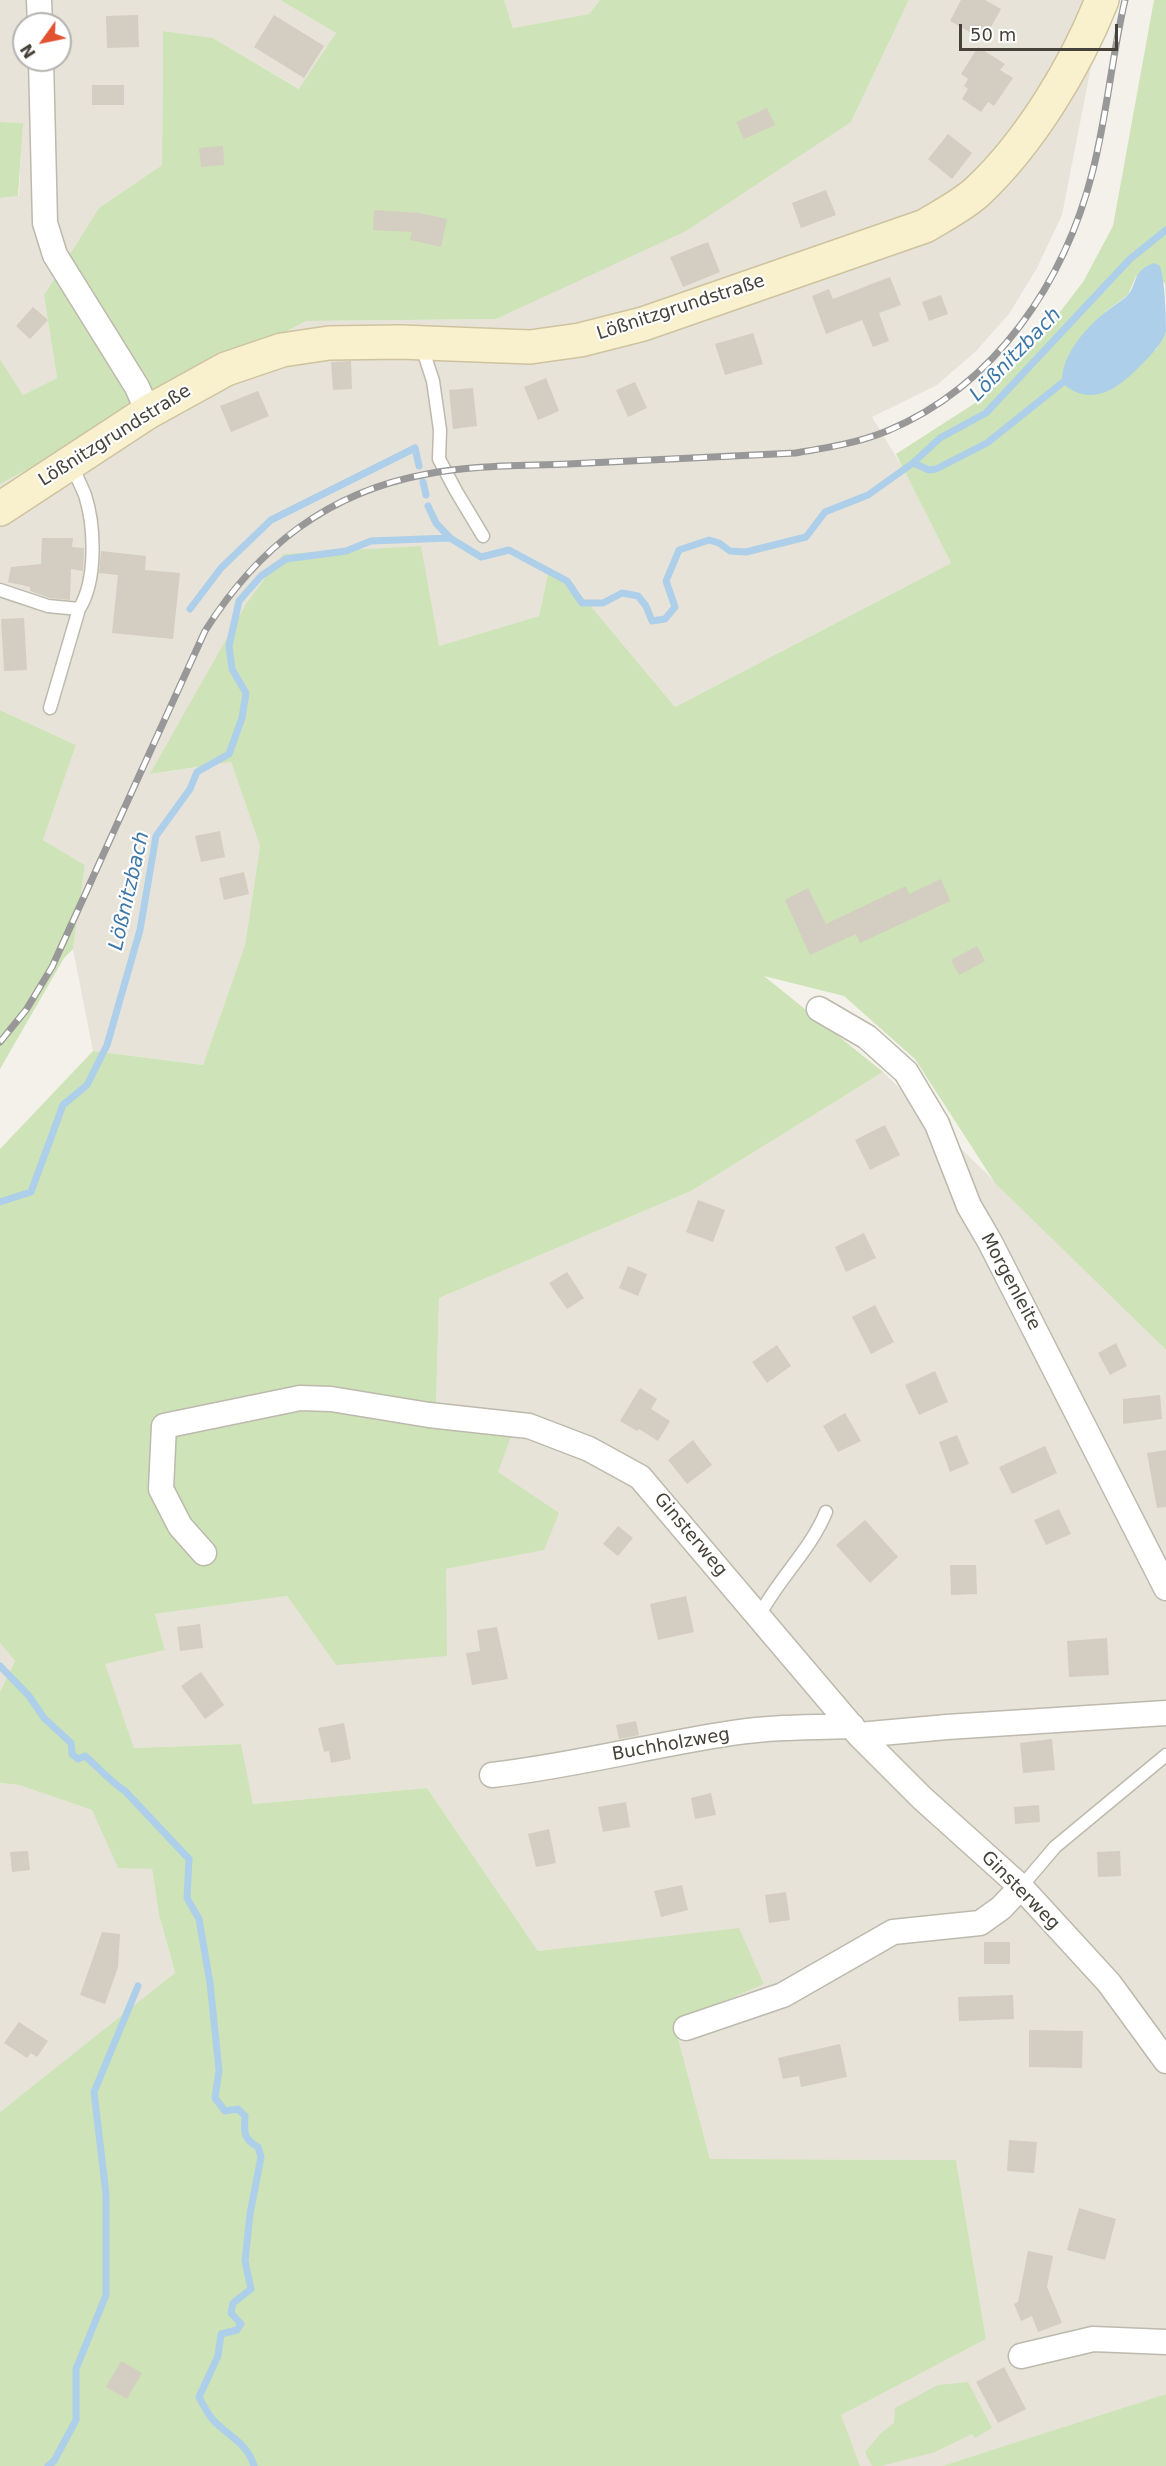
<!DOCTYPE html>
<html>
<head>
<meta charset="utf-8">
<style>
	body { margin:0 }
	#map { position:relative; width:1166px; height:2466px; overflow:hidden; background:#f3f1ea; font-family:"DejaVu Sans",sans-serif }
	canvas { display:block }
	.north { position:absolute; left:12px; top:12px; width:60px; height:60px; box-sizing:border-box; background:#fff; border:2px solid #b5b3b0; border-radius:50%; rotate:237deg; font-size:16px; font-weight:700; line-height:24px; text-align:center; color:#464239 }
	.north::after { content:''; display:block; margin:auto; width:21px; height:27px; background:#e35231; clip-path:polygon(50% 0,100% 100%,50% 72%,0 100%) }
	.scale { position:absolute; left:959px; top:24px; width:159px; height:27px; box-sizing:border-box; border:3px solid #464239; border-top:0; padding-left:8px; font-size:18px; line-height:21px; white-space:nowrap; color:#464239; -webkit-text-stroke:4px #fff; paint-order:stroke }
</style>
</head>
<body>
<div id="map">
<canvas width="1166" height="2466"></canvas>
<div class="north">N</div>
<div class="scale">50 m</div>
</div>
<script>
const ctx = document.querySelector('canvas').getContext('2d');
ctx.lineJoin = 'round';
function paint(path, color) { ctx.fillStyle = color; ctx.fill(path, 'evenodd'); }
function trace(path, color, width, dash) { ctx.strokeStyle = color; ctx.lineWidth = width; ctx.lineCap = dash ? 'butt' : 'round'; ctx.setLineDash(dash || []); ctx.stroke(path); }
function drawText(font, color, halo, rows, align = 'center') {
  ctx.font = font + ' "DejaVu Sans",sans-serif'; ctx.lineWidth = 4.5; ctx.setLineDash([]); ctx.textBaseline = 'middle'; ctx.strokeStyle = halo; ctx.fillStyle = color; for (const [text, x, y, turn = 0] of rows) {
    ctx.save(); ctx.translate(x, y); ctx.rotate((+turn || 0) * Math.PI / 180); ctx.textAlign = isNaN(turn) ? turn : align; if (halo) ctx.strokeText(text, 0, 0); ctx.fillText(text, 0, 0); ctx.restore();
  }
}
paint(new Path2D(`
	M0 0H280L336 33 300 89 213 38 163 31 162 165 99 208 44 295 57 378 23 395 0 359V198L19 196 22 123 0 122ZM24 24H60V60H24Z
	M504 0H600L589 14 513 28Z
	M909 0H1104L1062 215 1037 268 1009 314 976 351 937 385 872 417 906 473 951 563 675 707 584 598 549 569 539 616 439 646 151 774 231 762 260 846 245 945 203 1065 93 1051 73 949 85 865 43 840 76 745 0 710V484L306 321 496 319 851 122Z
	M883 1072 1166 1350V2394L942 2466H860L840 2415 986 2339 956 2160 710 2159 674 2023 764 1984 739 1929 538 1951 427 1788 253 1804 240 1744 134 1748 104 1664 165 1650 155 1614 287 1596 336 1665 446 1569 543 1550 498 1472 436 1404 439 1298 691 1191Z
	M0 1643 15 1661 0 1692Z
	M0 1783 19 1785 92 1810 118 1867 152 1869 159 1915 175 1974 0 2112Z`), '#e7e3d9');
paint(new Path2D(`
	M280 0H504L513 28 589 14 600 0H909L851 122 686 231 496 319 306 321 0 484V359L23 395 57 378 44 295 99 208 162 165 163 31 213 38 299 89 336 33Z
	M1154 0H1166V302L1165 283 1136 276 1128 295 1105 312 1156 350 1166 330V1350L995 1183 915 1059 844 996 764 976 883 1072 691 1191 439 1298 436 1404 520 1412 498 1472 559 1513 544 1550 446 1569 447 1656 336 1665 287 1596 155 1614 165 1650 105 1664 134 1748 241 1744 253 1804 427 1788 538 1951 739 1928 764 1984 674 2023 710 2159 956 2160 986 2339 841 2415 860 2466H0V2112L175 1973 159 1915 152 1869 118 1868 92 1810 19 1785 0 1783V1692L15 1661 0 1643V1149L93 1051 203 1065 245 945 260 846 231 762 150 774 246 604 283 554 421 546 439 646 539 616 549 569 584 598 675 707 951 563 896 454 983 398 1033 347 1083 282 1113 226Z
	M0 122 23 123 18 196 0 198Z
	M0 710 76 745 43 840 85 865 73 949 64 958 0 1069Z
	M968 2382 992 2428 975 2438 972 2434 935 2452 881 2466H872L865 2452 880 2434 894 2423 895 2408 938 2385Z
	M1166 2394V2466H942Z`), '#cee3b7');
paint(new Path2D(`
	M1154 263 1160 266C1165 283 1166 313 1166 331 1162 344 1151 355 1142 364 1119 388 1092 409 1062 383 1061 355 1086 327 1107 311 1113 306 1120 302 1126 297 1139 284 1130 272 1154 263Z`), '#adcfe9');
trace(new Path2D(`
	M913 463 929 470 936 469 987 443 1062 383
	M423 482 426 495
	M428 506 436 523 450 538
	M190 609 221 568 271 520 415 448 419 466
	M0 1202 31 1192 63 1105 87 1085 107 1045 140 930 156 836 190 789 197 772 229 754 242 718 246 693 232 669 229 646 239 601 261 576 286 559 346 551 371 541 450 538 481 557 509 550 567 581 582 603H603L622 593 638 596 646 606 652 621 665 619 675 607 666 581 679 550 709 540 719 543 730 551 746 552 806 537 825 512 868 495 913 463 940 438 986 413 1130 259 1166 230
	M0 1666 29 1696 44 1718 71 1743 72 1754 78 1759 85 1756C98 1767 110 1781 125 1791L189 1859 187 1898 199 1919 210 1983 219 2070 215 2098 225 2111 238 2109 245 2116C244 2132 243 2139 258 2147L261 2157 250 2214 245 2261 251 2289 233 2303 231 2313 241 2324 237 2330 221 2334 218 2356 199 2397C204 2406 208 2415 215 2422 229 2436 248 2444 254 2466
	M48 2466 54 2461 76 2420V2369L106 2295V2194L94 2092 138 1986`), '#adcfe9', 7);
paint(new Path2D(`
	M961 0H985L1001 9 984 40 950 21Z
	M138 15 139 47 107 48 106 16Z
	M274 15 324 46 304 78 254 47Z
	M978 47 1005 64 1000 70 1013 78 994 106 988 102 981 112 962 99 968 89 964 86 968 79 961 74Z
	M92 85H124V105H92Z
	M767 108 775 125 744 139 736 122Z
	M948 134 972 153 952 179 928 159Z
	M223 146 224 165 201 167 199 148Z
	M826 190 836 215 801 228 792 203Z
	M374 210 419 213 447 219 441 247 410 240 412 232 373 230Z
	M708 242 720 272 683 287 670 257Z
	M890 277 901 305 879 313 889 341 873 347 862 320 826 334 812 296 829 289 833 299Z
	M941 295 948 314 929 321 922 302Z
	M33 307 48 320 30 339 16 326Z
	M753 333 763 364 725 375 715 344Z
	M351 361 352 389 333 390 331 362Z
	M546 378 559 411 538 420 524 387Z
	M635 382 647 408 628 417 616 390Z
	M473 388 477 426 453 429 449 390Z
	M258 391 269 416 231 432 220 406Z
	M42 538H73L72 547 84 548 83 571 71 569 70 600 50 598 30 591V587L8 582 11 567 41 564Z
	M101 551 146 556 145 570 180 573 173 639 112 633 118 575 99 573Z
	M24 618 27 670 4 671 1 619Z
	M220 831 225 857 201 862 195 836Z
	M244 872 249 894 224 900 219 878Z
	M941 879 950 901 860 943 856 934 810 955 785 900 808 888 826 924 906 886 909 894Z
	M977 946 985 961 959 975 951 960Z
	M885 1125 900 1155 870 1170 855 1140Z
	M698 1200 725 1210 713 1242 686 1232Z
	M864 1233 876 1258 846 1272 835 1247Z
	M628 1266 647 1274 638 1296 619 1288Z
	M567 1272 584 1298 567 1309 549 1283Z
	M875 1305 894 1342 871 1354 852 1317Z
	M1116 1343 1127 1366 1110 1375 1098 1353Z
	M777 1345 791 1366 767 1383 752 1362Z
	M935 1371 948 1402 919 1415 905 1385Z
	M640 1388 657 1399 651 1409 670 1421 658 1441 639 1429 637 1431 620 1421Z
	M1160 1395 1162 1419 1123 1424V1399Z
	M845 1413 861 1441 838 1452 823 1426Z
	M957 1435 969 1464 950 1472 939 1442Z
	M693 1440 712 1465 687 1484 668 1460Z
	M1045 1446 1057 1473 1012 1494 999 1467Z
	M1166 1450V1507L1157 1508 1147 1453Z
	M1059 1509 1071 1534 1046 1545 1034 1520Z
	M865 1520 898 1557 870 1583 836 1545Z
	M618 1526 633 1538 618 1556 603 1544Z
	M950 1565H976L977 1594 951 1595Z
	M686 1596 694 1632 658 1640 650 1604Z
	M200 1624 203 1648 180 1651 177 1627Z
	M497 1627 508 1679 472 1685 466 1653 480 1651 477 1630Z
	M1107 1638 1109 1675 1069 1677 1067 1641Z
	M201 1672 224 1705 205 1719 181 1686Z
	M636 1721 639 1735 619 1739 616 1725Z
	M344 1723 351 1759 331 1763 329 1751 324 1752 318 1728Z
	M1052 1739 1055 1770 1023 1773 1020 1743Z
	M711 1793 716 1815 695 1819 691 1798Z
	M626 1802 630 1827 603 1832 598 1807Z
	M1039 1805 1040 1822 1015 1824 1014 1807Z
	M549 1829 556 1863 536 1867 528 1834Z
	M28 1851 30 1870 12 1872 10 1852Z
	M1120 1851 1121 1876 1098 1877 1097 1852Z
	M682 1885 688 1910 661 1917 654 1891Z
	M786 1892 790 1920 769 1923 765 1895Z
	M102 1932 120 1934 118 1967 105 2004 80 1995Z
	M984 1942H1010V1964H984Z
	M1013 1995 1014 2019 959 2021 958 1997Z
	M19 2022 48 2041 37 2057 31 2053 27 2058 4 2043Z
	M1029 2030 1083 2031 1082 2068 1029 2067Z
	M840 2044 847 2077 801 2087 799 2076 783 2079 778 2058Z
	M1009 2140 1037 2142 1034 2173 1007 2171Z
	M1079 2208 1116 2219 1105 2260 1067 2250Z
	M1028 2251 1053 2256 1047 2287 1062 2323 1038 2332 1032 2316 1021 2321 1014 2304 1018 2302Z
	M121 2361 142 2373 127 2399 106 2387Z
	M1004 2367 1026 2409 998 2423 976 2382Z`), '#d4cdc1');
const lane = new Path2D(`
	M421 344 433 381 440 430 439 459 456 491 483 536
	M0 590 48 606 79 609
	M50 708 79 609C97 581 95 526 85 495 81 485 76 475 71 465
	M759 1616C778 1579 810 1551 826 1512
	M1021 1887 1055 1847 1166 1755`);
const street = new Path2D(`
	M39 0 40 24
	M41 60 45 223 55 255 137 387 148 412
	M819 1009 867 1037 906 1072 937 1124 969 1206 990 1242 1166 1588
	M204 1553 180 1526 161 1489 164 1426 300 1398 331 1399 429 1415 529 1426 589 1449 640 1477 859 1735 922 1798 1021 1887 1109 1983 1166 2061
	M859 1735 947 1727 1166 1713
	M492 1775C573 1766 652 1745 732 1733 772 1727 812 1727 852 1726
	M686 2028 783 1995 893 1932 980 1923 1001 1908 1021 1887
	M1021 2356 1093 2339 1166 2342`);
const secondary = new Path2D(`
	M0 509 148 412 226 369 282 350 329 343 400 342 530 347 580 340 643 324 925 226C943 215 963 205 978 191 1030 142 1076 66 1102 0`);
trace(lane, '#beb9ad', 15);
trace(street, '#beb9ad', 27);
trace(secondary, '#cec39e', 36);
trace(lane, '#fff', 12);
trace(street, '#fff', 24);
trace(secondary, '#f9f0ce', 33);
const rail = new Path2D(`
	M0 1042 26 1010 52 967 205 631C258 547 328 492 427 474 473 465 521 466 568 464 643 460 719 457 795 453 826 448 858 443 887 431 997 385 1065 281 1093 170 1107 114 1112 56 1125 0`);
trace(rail, '#989898', 7);
trace(rail, '#fff', 4.5, [14]);
drawText('18px', '#464239', '#fff', [
	["Lößnitzgrundstraße",681,308,-18],
	["Lößnitzgrundstraße",115,436,-32],
	["Morgenleite",1010,1282,62],
	["Ginsterweg",690,1535,50],
	["Buchholzweg",671,1745,-10],
	["Ginsterweg",1020,1891,45]
]);
drawText('italic 20px', '#3d77a8', '#fff', [
	["Lößnitzbach",1016,355,-46],
	["Lößnitzbach",130,891,-77]
]);
</script>
</body>
</html>
